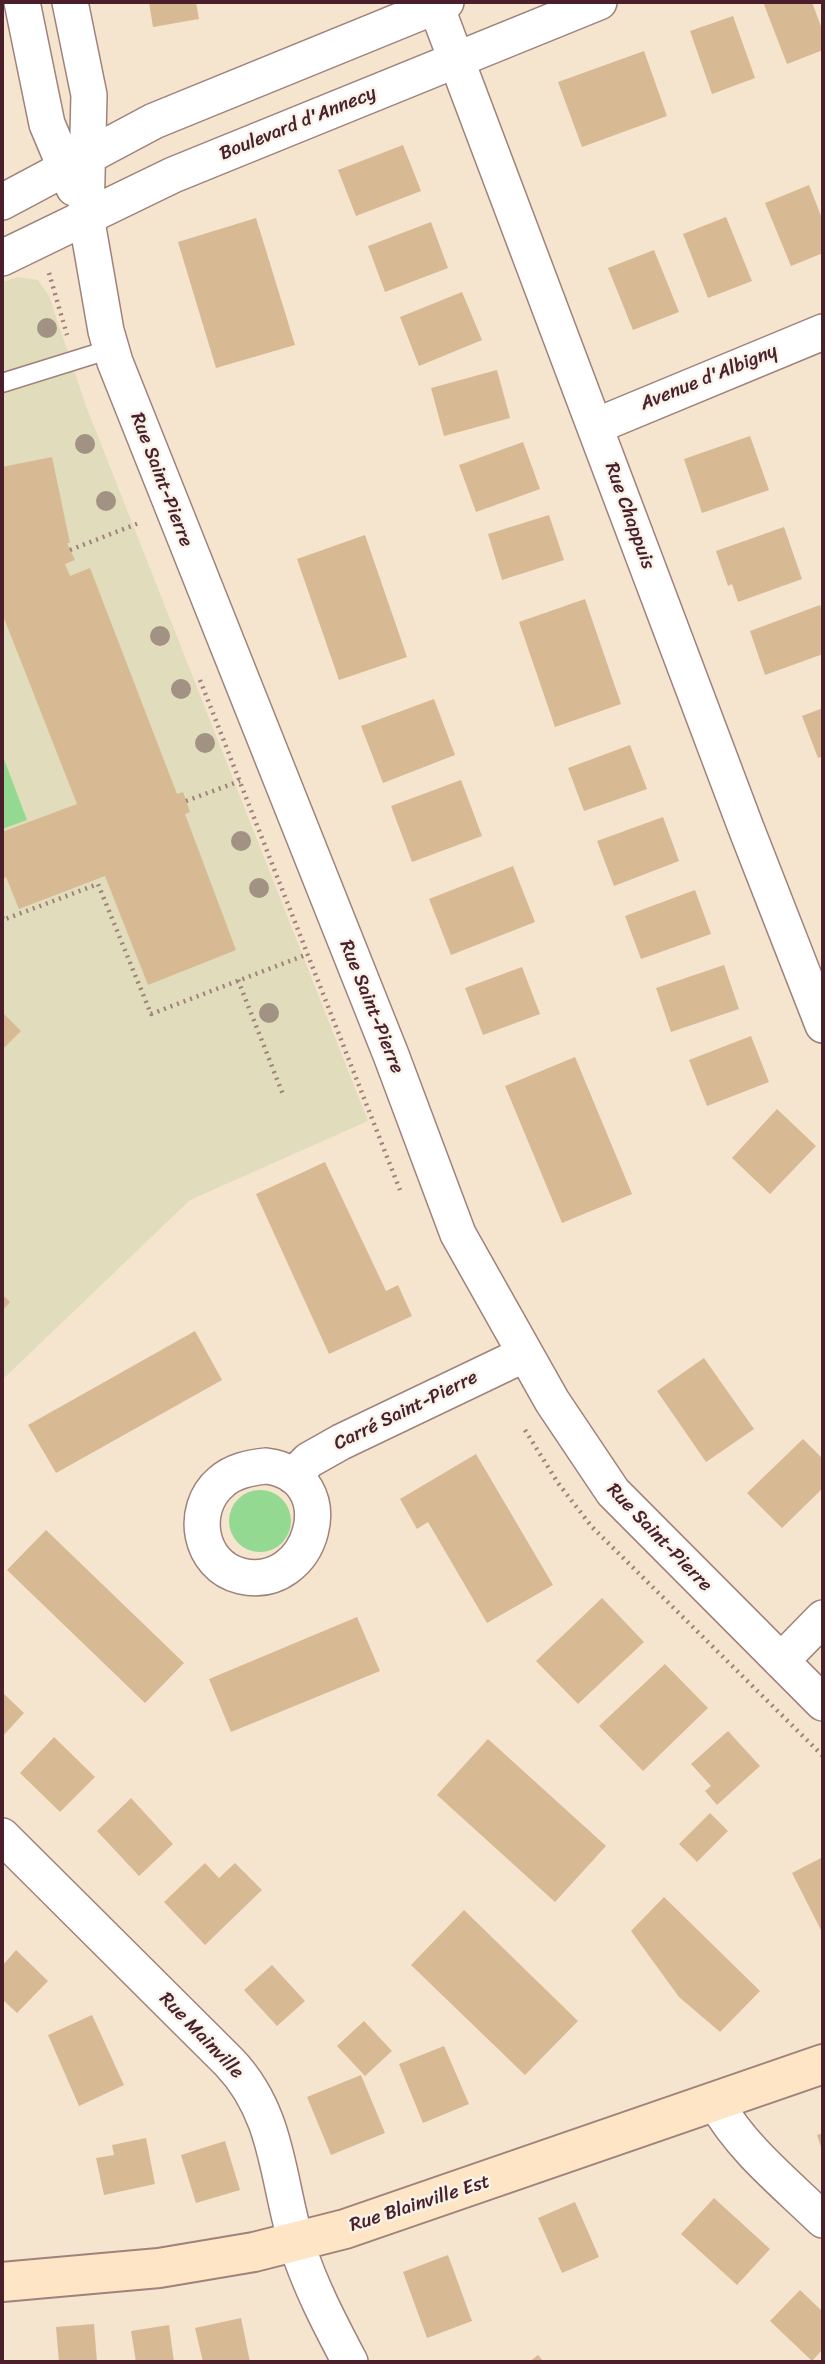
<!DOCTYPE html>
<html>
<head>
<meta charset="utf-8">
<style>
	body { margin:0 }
	#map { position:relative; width:825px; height:2364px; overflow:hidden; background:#f5e4ce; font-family:Sriracha,sans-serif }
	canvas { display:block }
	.frame { position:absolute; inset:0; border:4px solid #4a1f2b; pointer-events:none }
</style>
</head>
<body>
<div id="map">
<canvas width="825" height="2364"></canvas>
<div class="frame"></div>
</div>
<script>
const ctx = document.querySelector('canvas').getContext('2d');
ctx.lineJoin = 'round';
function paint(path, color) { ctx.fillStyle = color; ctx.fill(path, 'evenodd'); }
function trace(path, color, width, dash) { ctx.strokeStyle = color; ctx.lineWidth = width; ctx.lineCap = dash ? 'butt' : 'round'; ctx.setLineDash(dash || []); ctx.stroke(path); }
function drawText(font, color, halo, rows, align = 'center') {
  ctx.font = font + ' Sriracha,sans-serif'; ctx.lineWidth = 5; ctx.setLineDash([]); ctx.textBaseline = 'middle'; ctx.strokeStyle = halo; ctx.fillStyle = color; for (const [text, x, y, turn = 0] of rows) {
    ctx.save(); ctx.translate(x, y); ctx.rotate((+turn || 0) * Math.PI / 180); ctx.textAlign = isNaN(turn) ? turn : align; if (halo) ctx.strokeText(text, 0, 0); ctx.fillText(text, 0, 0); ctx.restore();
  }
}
paint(new Path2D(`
	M18 277 38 280 49 296 86 406 368 1121 190 1200 2 1380V282Z`), '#e1dcbb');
paint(new Path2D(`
	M2 754 27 820 2 829Z
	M229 1521a31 31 0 1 1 62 0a31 31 0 1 1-62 0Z`), '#94d992');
paint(new Path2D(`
	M149 2H196L199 19 153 27Z
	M763 2H812L823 32V50L787 64Z
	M733 16 755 78 712 94 690 31Z
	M644 51 667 116 582 147 558 82Z
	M403 145 421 191 356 216 338 170Z
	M809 185 823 221V253L791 266 765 203Z
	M726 217 752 281 708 298 683 234Z
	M256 218 295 345 216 368 178 242Z
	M431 222 448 268 385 292 368 246Z
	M654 250 679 312 633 330 608 268Z
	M462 292 482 340 419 366 400 317Z
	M497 370 510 418 444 436 431 388Z
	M750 436 769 490 702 513 684 459Z
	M523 442 540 489 476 512 459 465Z
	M52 457 70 543H67L75 560 65 564 70 576 90 568 177 794 183 792 190 812 185 814 236 950 148 985 105 876 19 909 6 877 2 879V832L77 804 2 613V467Z
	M549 515 564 560 502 580 488 534Z
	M784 527 802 579 738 602 732 584 728 586 716 551Z
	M365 535 407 657 339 680 297 559Z
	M585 599 621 704 555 727 519 622Z
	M820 605 823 614V654L765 675 750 631Z
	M434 699 455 755 383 783 361 726Z
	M823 708V756L818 758 802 716Z
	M630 745 647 789 584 811 568 768Z
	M461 780 482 836 412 862 391 806Z
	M663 817 679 861 614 886 597 841Z
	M513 866 535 922 451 955 429 899Z
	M695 890 711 934 641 959 625 916Z
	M724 965 739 1009 671 1032 656 988Z
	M522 967 540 1014 483 1035 465 988Z
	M2 1012 21 1031 2 1050Z
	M751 1036 769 1082 707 1106 689 1060Z
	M575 1057 632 1194 562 1223 505 1086Z
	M777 1109 816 1146 770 1194 732 1158Z
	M325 1162 386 1291 398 1285 412 1316 329 1354 256 1194Z
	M2 1294 10 1302 2 1311Z
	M195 1331 222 1380 56 1473 28 1425Z
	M704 1358 754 1429 706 1462 657 1391Z
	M803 1439 823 1459V1488L782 1528 747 1493Z
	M476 1454 553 1585 487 1623 428 1522 417 1529 400 1499Z
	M46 1530 184 1663 145 1703 7 1570Z
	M602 1598 644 1642 578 1704 536 1661Z
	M357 1617 380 1671 231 1732 209 1679Z
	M665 1664 708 1708 643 1771 599 1726Z
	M2 1692 24 1713 2 1737Z
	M728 1731 760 1766 717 1805 705 1791 711 1786 691 1764Z
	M54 1737 95 1777 60 1812 20 1773Z
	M488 1739 606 1846 555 1902 437 1795Z
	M131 1798 173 1844 139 1876 97 1831Z
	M710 1813 728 1831 697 1862 679 1844Z
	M823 1857V1934L792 1873Z
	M205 1863 219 1878 235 1863 262 1890 205 1945 164 1902Z
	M664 1897 760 1991 720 2032 679 1997 631 1931Z
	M464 1910 578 2021 525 2075 411 1965Z
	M16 1950 48 1981 17 2013 2 1999V1966Z
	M272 1965 305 2001 277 2026 244 1990Z
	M92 2015 124 2085 79 2106 48 2035Z
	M364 2021 392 2051 365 2076 337 2046Z
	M444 2046 469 2104 423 2123 399 2064Z
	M361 2075 385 2133 331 2155 307 2097Z
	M823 2133V2153L817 2135Z
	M146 2138 155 2184 104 2195 96 2158 114 2155 112 2145Z
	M225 2141 240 2190 196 2203 181 2155Z
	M714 2198 770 2249 737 2285 681 2234Z
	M575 2202 599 2257 562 2273 538 2218Z
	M448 2255 472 2321 427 2338 403 2272Z
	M800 2290 823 2312V2349L812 2361 770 2321Z
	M241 2318 250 2362H203L195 2328Z
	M94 2324 97 2362H59L56 2327Z
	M169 2325 174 2362H136L131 2331Z
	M538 2355 544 2362H529Z`), '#d7ba93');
const lane = new Path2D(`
	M2 383 111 349`);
const street = new Path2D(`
	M22 2 47 124 74 188
	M70 2 89 95 86 216 106 331 115 362 391 1055 458 1234 552 1401 613 1492 823 1703
	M436 6 746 828 823 1025
	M2 202 154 121 446 2
	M2 258 173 175 599 2
	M596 426 823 332
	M266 1466C346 1476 313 1593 241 1576 199 1566 189 1509 221 1482 233 1471 249 1468 266 1466Z
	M293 1476 309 1460 341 1442 525 1354
	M781 1661 823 1618
	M2 1836 229 2062C279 2114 277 2180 297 2245 310 2286 330 2324 350 2362
	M716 2103C742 2149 785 2183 823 2220`);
const secondary = new Path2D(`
	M2 2282 159 2268 254 2252 345 2229 823 2064`);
trace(lane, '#a0827c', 21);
trace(street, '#a0827c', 38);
trace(secondary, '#a0827c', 42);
trace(new Path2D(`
	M49 273 67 335
	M70 550 139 523
	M200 680 400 1190
	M186 801 240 781
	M2 917 3 920 98 884 151 1014 308 954
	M238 980 284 1097
	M525 1430 558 1483 592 1527 823 1756`), '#a0827c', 4.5, [2, 5]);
trace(lane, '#fff', 18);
trace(street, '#fff', 35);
trace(secondary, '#fde5c5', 38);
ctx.fillStyle = '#a19283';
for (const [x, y] of [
	[47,328],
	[85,444],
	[106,501],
	[160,636],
	[181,689],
	[205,743],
	[241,841],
	[259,888],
	[269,1013]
]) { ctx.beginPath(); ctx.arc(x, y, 10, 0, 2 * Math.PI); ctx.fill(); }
drawText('19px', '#4a1f2b', '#f7f3e8', [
	["Boulevard d'Annecy",298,124,-22],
	["Avenue d'Albigny",709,378,-22],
	["Rue Saint-Pierre",161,480,69],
	["Rue Chappuis",629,516,70],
	["Rue Saint-Pierre",371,1007,68],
	["Carré Saint-Pierre",406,1411,-26],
	["Rue Saint-Pierre",659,1538,46],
	["Rue Mainville",201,2036,46],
	["Rue Blainville Est",420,2204,-18]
]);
</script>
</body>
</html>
